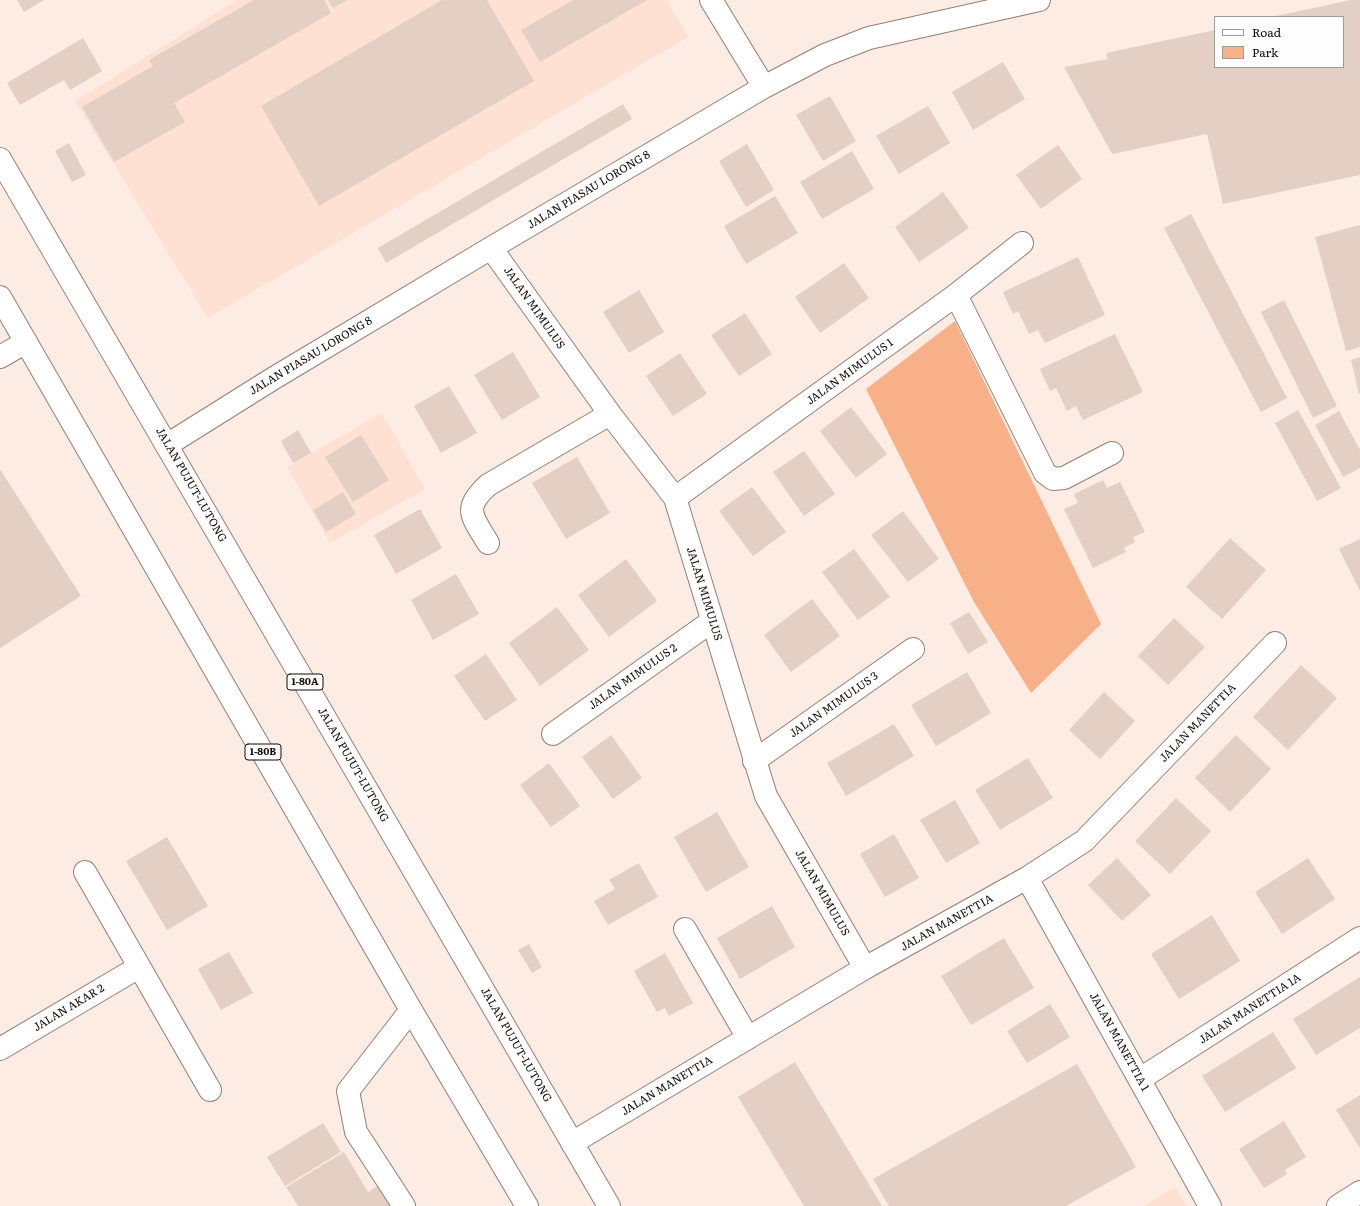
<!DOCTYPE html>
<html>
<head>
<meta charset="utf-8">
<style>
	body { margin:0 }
	#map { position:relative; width:1360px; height:1206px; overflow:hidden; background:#fdece3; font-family:Literata,serif }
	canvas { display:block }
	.legend { position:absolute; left:1214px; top:16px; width:130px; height:52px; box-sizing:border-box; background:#fdfdfd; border:1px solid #9f9c9b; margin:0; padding:5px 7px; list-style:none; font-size:12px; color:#110a07 }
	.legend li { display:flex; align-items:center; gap:8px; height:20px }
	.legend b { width:20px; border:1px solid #9f9c9b }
</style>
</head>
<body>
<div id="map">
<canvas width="1360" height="1206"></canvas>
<ul class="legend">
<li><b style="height:5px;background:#fff"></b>Road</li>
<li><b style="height:11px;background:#f8b089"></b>Park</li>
</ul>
</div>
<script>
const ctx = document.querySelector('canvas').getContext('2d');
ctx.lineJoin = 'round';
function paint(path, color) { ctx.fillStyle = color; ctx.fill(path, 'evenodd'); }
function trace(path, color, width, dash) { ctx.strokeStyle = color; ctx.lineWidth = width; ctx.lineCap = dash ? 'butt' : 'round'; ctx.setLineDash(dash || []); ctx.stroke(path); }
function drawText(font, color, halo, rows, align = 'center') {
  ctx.font = font + ' Literata,serif'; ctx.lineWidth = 3.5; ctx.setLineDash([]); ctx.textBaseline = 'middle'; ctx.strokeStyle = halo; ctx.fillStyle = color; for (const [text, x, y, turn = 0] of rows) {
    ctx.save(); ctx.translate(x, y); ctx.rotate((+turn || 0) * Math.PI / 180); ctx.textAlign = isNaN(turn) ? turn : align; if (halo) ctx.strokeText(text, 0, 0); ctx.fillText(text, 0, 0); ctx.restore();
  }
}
paint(new Path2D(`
	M237 0H667L688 37 208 318 75 101Z
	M382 413 425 489 330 543 287 467Z
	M1175 1187 1187 1206H1143Z`), '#fee1d2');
paint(new Path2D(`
	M955 321 1101 624 1031 693 974 602 866 389Z`), '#f8b089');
paint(new Path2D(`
	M17 0H44L24 12Z
	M254 0H324L331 13 174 103 185 122 114 162 82 107 153 66 149 60Z
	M328 0H347L333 8Z
	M442 0H487L534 81 319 206 261 106Z
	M573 0H647L540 62 521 30Z
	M1351 0H1360V175L1223 204 1207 134 1112 154 1064 67 1108 59 1106 53 1215 30V67H1343V17L1276 16Z
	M83 38 102 71 70 90 64 80 20 105 7 83Z
	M1003 62 1025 99 973 130 952 92Z
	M830 96 856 141 823 161 796 115Z
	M623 104 632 119 386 263 378 248Z
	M928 106 950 143 899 174 876 136Z
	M69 143 86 175 72 182 55 151Z
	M747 144 774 190 746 207 719 161Z
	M1058 145 1082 179 1041 209 1016 175Z
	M852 151 874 189 822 219 800 182Z
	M943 192 969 228 919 262 895 227Z
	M775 196 798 233 746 264 724 226Z
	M1191 214 1287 398 1261 412 1164 228Z
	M1360 225V347L1346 351 1315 237Z
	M1078 257 1105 315 1045 343 1038 330 1029 334 1018 311 1013 314 1003 292Z
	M844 263 869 298 820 333 795 297Z
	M639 290 664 332 629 353 603 312Z
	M1284 300 1337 406 1313 418 1261 312Z
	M745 313 772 354 739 376 711 335Z
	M1115 334 1143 392 1083 420 1076 406 1067 411 1056 388 1050 391 1040 369Z
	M513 352 540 397 502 420 474 375Z
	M680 353 707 394 673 416 646 376Z
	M1360 357V394H1359L1351 360Z
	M449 386 477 433 441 453 414 406Z
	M851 407 887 454 856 478 820 431Z
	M1298 410 1341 488 1317 501 1275 423Z
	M1339 411 1360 450V468L1343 477 1315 425Z
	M298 430 311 453 293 463 281 441Z
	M361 435 389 480 353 502 325 457Z
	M804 451 835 494 804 516 773 472Z
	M577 457 610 513 566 539 532 483Z
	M0 469 81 596 0 648Z
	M1103 480 1107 488 1120 482 1145 532 1133 537 1135 542 1124 548 1126 552 1093 568 1064 509 1078 503 1074 494Z
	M752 487 786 532 753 556 719 511Z
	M343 492 356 514 326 532 313 510Z
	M420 509 442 548 396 574 374 535Z
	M903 511 939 559 908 582 871 535Z
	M1230 538 1266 570 1222 619 1186 587Z
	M1360 539V591L1339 549Z
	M854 549 890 597 858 620 822 572Z
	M626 559 657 601 609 637 578 595Z
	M456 574 479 614 433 640 411 600Z
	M812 599 840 636 791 672 764 635Z
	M557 607 589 650 540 686 509 643Z
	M969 612 988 642 968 654 950 623Z
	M1174 618 1205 647 1168 685 1138 656Z
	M486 654 517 700 485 721 454 676Z
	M1301 665 1337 698 1288 750 1253 717Z
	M967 672 991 713 936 746 911 705Z
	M1104 692 1135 721 1100 759 1069 730Z
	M894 724 914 756 846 796 827 763Z
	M611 735 642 778 613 799 582 757Z
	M1236 735 1271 769 1230 812 1195 778Z
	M1028 758 1053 798 1000 830 975 790Z
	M549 763 580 806 551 827 520 785Z
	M1176 798 1211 831 1170 874 1135 841Z
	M955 800 980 843 946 863 920 820Z
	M717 812 749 867 706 892 674 837Z
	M894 834 919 878 885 897 860 854Z
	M167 837 208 906 167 930 126 861Z
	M1117 858 1151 895 1122 921 1088 885Z
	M1308 858 1335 899 1282 934 1255 892Z
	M639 863 658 897 608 925 594 901 615 889 609 880Z
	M772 906 795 947 740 979 717 938Z
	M1212 915 1240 961 1179 999 1151 954Z
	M1004 938 1034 988 971 1025 941 976Z
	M529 944 542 967 532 973 518 950Z
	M229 952 253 993 221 1010 198 969Z
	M665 953 693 1003 669 1016 665 1008 657 1012 634 971Z
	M1360 977V1028L1316 1055 1293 1019Z
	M1050 1004 1070 1037 1027 1063 1007 1031Z
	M1273 1032 1296 1068 1225 1112 1202 1076Z
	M795 1062 882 1206H804L738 1097Z
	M1077 1064 1136 1167 1066 1206H889L873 1179Z
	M1360 1095V1148L1336 1110Z
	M1284 1121 1306 1157 1285 1170 1287 1174 1264 1188 1239 1149Z
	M323 1123 341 1152 285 1186 267 1157Z
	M344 1152 368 1192 385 1181 400 1206H298L286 1187Z`), '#e4cfc4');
const minor = new Path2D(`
	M711 0 764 87
	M491 248 610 414 675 498 766 796 865 968
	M956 295 1045 473 1053 479 1064 478 1112 453
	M0 357 26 342
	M167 445 274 378 491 248 764 87 825 55 869 38 1039 0
	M675 498 956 295 1022 243
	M488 543C472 516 462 509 488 485L610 414
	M553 734 712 621
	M754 761 913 649
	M85 872 210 1090
	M1027 878 1210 1206
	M685 929 748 1038
	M0 1049 139 967
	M1140 1079 1360 938
	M572 1143 865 968 1027 878 1084 841 1275 643
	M404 1206 356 1132 348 1091 411 1010
	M1338 1206 1360 1192`);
const highway = new Path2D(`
	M0 159 609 1206
	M0 297 411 1010 527 1206`);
trace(minor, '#927f75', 24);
trace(highway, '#927f75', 24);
trace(minor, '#fff', 22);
trace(highway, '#fff', 22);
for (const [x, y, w] of [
	[305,682,36],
	[263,752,36]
]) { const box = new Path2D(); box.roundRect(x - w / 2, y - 8, w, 16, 3); ctx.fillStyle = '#fdfdfd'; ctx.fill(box); trace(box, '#110a07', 1); }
drawText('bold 10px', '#110a07', null, [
	["1-80A",305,682],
	["1-80B",263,752]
]);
drawText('11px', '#110a07', '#fdfdfd', [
	["JALAN PIASAU LORONG 8",589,190,-31],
	["JALAN MIMULUS",534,308,55],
	["JALAN PIASAU LORONG 8",311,356,-31],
	["JALAN MIMULUS 1",850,372,-36],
	["JALAN PUJUT-LUTONG",191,485,60],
	["JALAN MIMULUS",704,594,73],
	["JALAN MIMULUS 2",633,677,-35],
	["JALAN MIMULUS 3",834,705,-35],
	["JALAN MANETTIA",1198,723,-46],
	["JALAN PUJUT-LUTONG",353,765,60],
	["JALAN MIMULUS",822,893,60],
	["JALAN MANETTIA",947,923,-29],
	["JALAN AKAR 2",69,1008,-31],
	["JALAN MANETTIA 1A",1250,1009,-33],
	["JALAN MANETTIA 1",1119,1042,61],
	["JALAN PUJUT-LUTONG",516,1045,60],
	["JALAN MANETTIA",667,1086,-31]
]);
</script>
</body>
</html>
